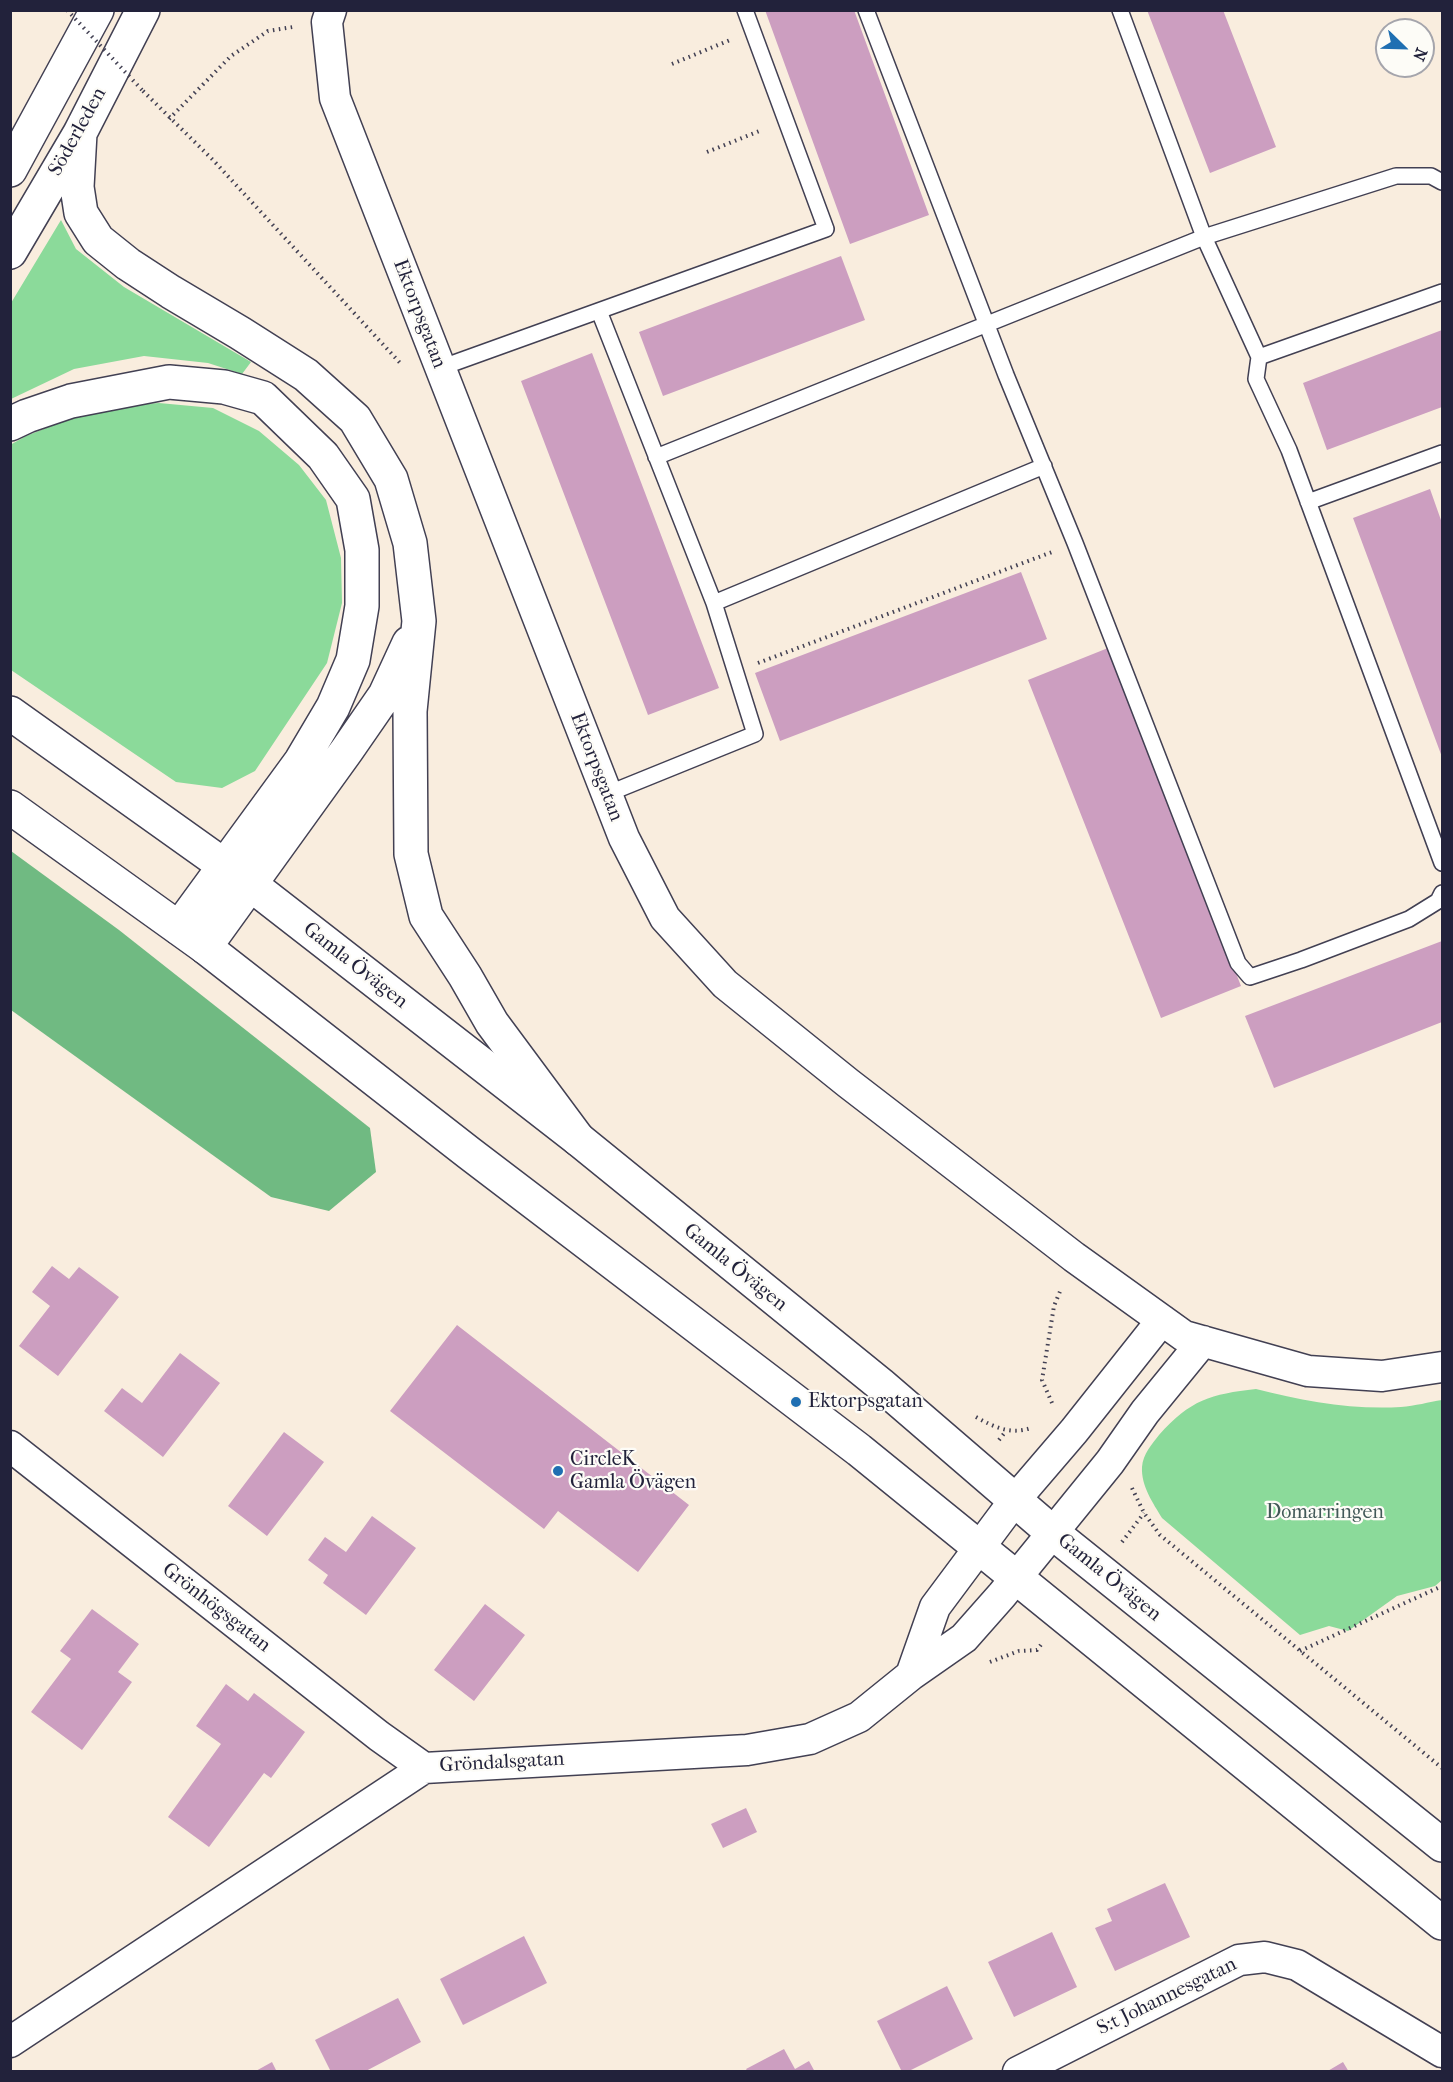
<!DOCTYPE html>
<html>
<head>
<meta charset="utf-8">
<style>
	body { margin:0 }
	#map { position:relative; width:1453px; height:2082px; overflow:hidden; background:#f9edde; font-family:"IM FELL French Canon",serif }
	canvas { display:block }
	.frame { position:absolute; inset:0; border:12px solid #22223b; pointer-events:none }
	.north { position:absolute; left:1375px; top:18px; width:60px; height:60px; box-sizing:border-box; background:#fdfcf7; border:2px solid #a5a5ac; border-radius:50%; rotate:113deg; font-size:16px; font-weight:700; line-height:24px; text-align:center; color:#22223b }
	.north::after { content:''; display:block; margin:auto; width:21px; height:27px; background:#1f6fb2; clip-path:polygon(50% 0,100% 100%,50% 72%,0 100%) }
</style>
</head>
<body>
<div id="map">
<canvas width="1453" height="2082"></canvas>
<div class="frame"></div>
<div class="north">N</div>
</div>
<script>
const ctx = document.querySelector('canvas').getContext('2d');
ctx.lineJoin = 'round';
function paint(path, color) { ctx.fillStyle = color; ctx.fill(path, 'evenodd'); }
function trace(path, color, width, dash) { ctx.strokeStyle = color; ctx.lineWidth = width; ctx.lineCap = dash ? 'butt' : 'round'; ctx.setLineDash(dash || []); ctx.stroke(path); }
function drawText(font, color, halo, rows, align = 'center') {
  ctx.font = font + ' "IM FELL French Canon",serif'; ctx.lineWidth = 4.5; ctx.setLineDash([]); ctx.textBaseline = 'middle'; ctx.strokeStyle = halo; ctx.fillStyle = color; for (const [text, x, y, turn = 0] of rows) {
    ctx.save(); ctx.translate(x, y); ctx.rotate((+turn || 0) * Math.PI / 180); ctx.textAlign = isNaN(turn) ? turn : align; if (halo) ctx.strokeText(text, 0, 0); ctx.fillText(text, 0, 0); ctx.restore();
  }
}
paint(new Path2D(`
	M61 220 76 249 124 287 251 362 242 374 208 363 144 356 74 369 11 399V303Z
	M159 403 213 408 259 431 299 465 326 500 341 558 342 603 327 663 255 771 222 788 176 782 11 670 10 445 26 436 99 407Z
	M1256 1389C1303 1401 1352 1410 1401 1407 1415 1406 1429 1402 1442 1400V1580L1435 1586 1397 1596 1348 1631 1329 1626 1300 1635 1162 1518C1153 1503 1141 1486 1142 1467 1143 1454 1152 1444 1159 1435 1190 1400 1211 1394 1256 1389Z`), '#8bda9a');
paint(new Path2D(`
	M11 851 119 930 370 1128 376 1172 329 1211 271 1197 11 1010Z`), '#70ba82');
paint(new Path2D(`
	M765 10H854L929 215 850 244Z
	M1147 10H1223L1276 147 1210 173Z
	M841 256 865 320 663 396 639 332Z
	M1442 330V407L1327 450 1303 383Z
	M592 353 719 688 648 715 521 381Z
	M1430 489 1442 523V757L1353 518Z
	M1021 572 1047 639 780 741 755 673Z
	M1108 648 1241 986 1161 1018 1028 680Z
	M1442 941V1022L1274 1088 1245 1016Z
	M52 1266 69 1279 79 1267 119 1297 58 1376 19 1346 50 1306 32 1292Z
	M457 1325 689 1505 638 1572 558 1511 544 1529 390 1411Z
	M180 1353 220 1383 163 1457 104 1411 122 1388 142 1403Z
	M284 1432 324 1462 267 1536 228 1506Z
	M372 1516 416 1548 366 1615 323 1583 328 1575 308 1560 325 1537 346 1552Z
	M485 1604 525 1635 474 1701 434 1670Z
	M92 1609 139 1644 118 1672 132 1682 82 1750 31 1712 71 1659 60 1651Z
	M226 1684 248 1701 254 1693 305 1732 271 1778 264 1773 209 1847 168 1817 221 1744 196 1726Z
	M746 1808 757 1832 723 1848 711 1824Z
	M1165 1883 1190 1937 1115 1971 1095 1928 1112 1921 1107 1909Z
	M1052 1932 1077 1987 1014 2017 988 1962Z
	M524 1936 547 1983 463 2025 440 1979Z
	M947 1986 973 2039 907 2072H902L877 2021Z
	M398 1998 421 2042 364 2072H331L315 2040Z
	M784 2049 795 2069 809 2061 815 2072H748L746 2069Z
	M272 2062 277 2072H254Z
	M1343 2062 1349 2072H1326Z`), '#cc9ec0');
const service = new Path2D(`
	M866 10 1006 375 1075 543 1238 963 1250 977 1301 960 1409 919 1438 901 1442 893
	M1120 10 1204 237 1259 357 1256 379 1289 450 1442 863
	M599 311 714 603 755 734 607 794
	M1259 357 1442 292
	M440 368 826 229 745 10
	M656 457 1204 237 1396 176H1431L1442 182
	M1308 502 1442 453
	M714 603 1044 466`);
const minor = new Path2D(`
	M331 10 327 22 335 98 624 838 665 918 725 984 848 1083 1074 1257 1184 1336 1308 1371 1382 1376 1442 1367
	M10 1446 379 1736 424 1768
	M911 1675 935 1607 1014 1501 1074 1431 1162 1320
	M10 2042 424 1768 747 1750 810 1739 859 1717 911 1675 964 1638 1002 1595 1110 1462 1145 1412 1203 1341
	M1018 2072 1239 1960 1265 1957 1297 1965 1442 2052`);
const secondary = new Path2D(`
	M10 713 250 884 578 1139 880 1384 1053 1533 1442 1845
	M10 807 205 947 469 1153 859 1450 1442 1923`);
const trunk = new Path2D(`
	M80 133 77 187 81 213 98 240 128 264 171 292 240 333 306 375 355 419 391 479 410 543 419 621 410 711 411 854 426 916 465 976 492 1023 578 1139
	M10 170 97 10
	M10 252 80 133 143 10
	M10 424 27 416 71 401 169 382 224 387 263 398 323 456 353 499 362 550V606L353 660 333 707 301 761 179 928
	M205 947 347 750 385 695 409 643`);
trace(service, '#424053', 18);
trace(minor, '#424053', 33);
trace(secondary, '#424053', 36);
trace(trunk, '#424053', 36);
trace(new Path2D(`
	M672 64 730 40
	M143 91 213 160 402 365
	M169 119 231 56 268 31 293 27
	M707 152 762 130
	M758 663 1052 552
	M1052 1403 1042 1380 1054 1306 1061 1289
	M976 1417C994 1427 1010 1435 1031 1428
	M999 1440 1006 1431
	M1132 1488 1144 1513 1160 1535 1442 1768
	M1122 1542 1144 1513
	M1300 1651 1442 1586
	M990 1662 1019 1651 1037 1650 1043 1642`), '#424053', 4, [1.5, 4.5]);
trace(service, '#fff', 15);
trace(minor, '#fff', 30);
trace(secondary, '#fff', 33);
trace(trunk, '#fff', 33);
trace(new Path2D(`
	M67 10 143 91`), '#424053', 4, [1.5, 4.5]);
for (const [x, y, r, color] of [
	[796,1402,6,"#1f6fb2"],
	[558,1471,6,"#1f6fb2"]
]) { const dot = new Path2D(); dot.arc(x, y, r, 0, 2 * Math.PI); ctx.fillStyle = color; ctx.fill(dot); trace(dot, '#fdfcf7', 2); }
drawText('20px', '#22223b', '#fdfcf7', [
	["Söderleden",78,132,-61],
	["Ektorpsgatan",419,314,69],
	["Ektorpsgatan",596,767,69],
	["Gamla Övägen",355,966,38],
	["Gamla Övägen",735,1268,39],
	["Gamla Övägen",1109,1578,39],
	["Grönhögsgatan",216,1608,38],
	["Gröndalsgatan",502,1763,-3],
	["S:t Johannesgatan",1167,1997,-26]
]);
drawText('20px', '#22223b', '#fdfcf7', [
	["Ektorpsgatan",808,1402],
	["CircleK",570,1460],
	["Gamla Övägen",570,1483]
], 'left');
drawText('20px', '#425958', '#fdfcf7', [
	["Domarringen",1325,1513]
]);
</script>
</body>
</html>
